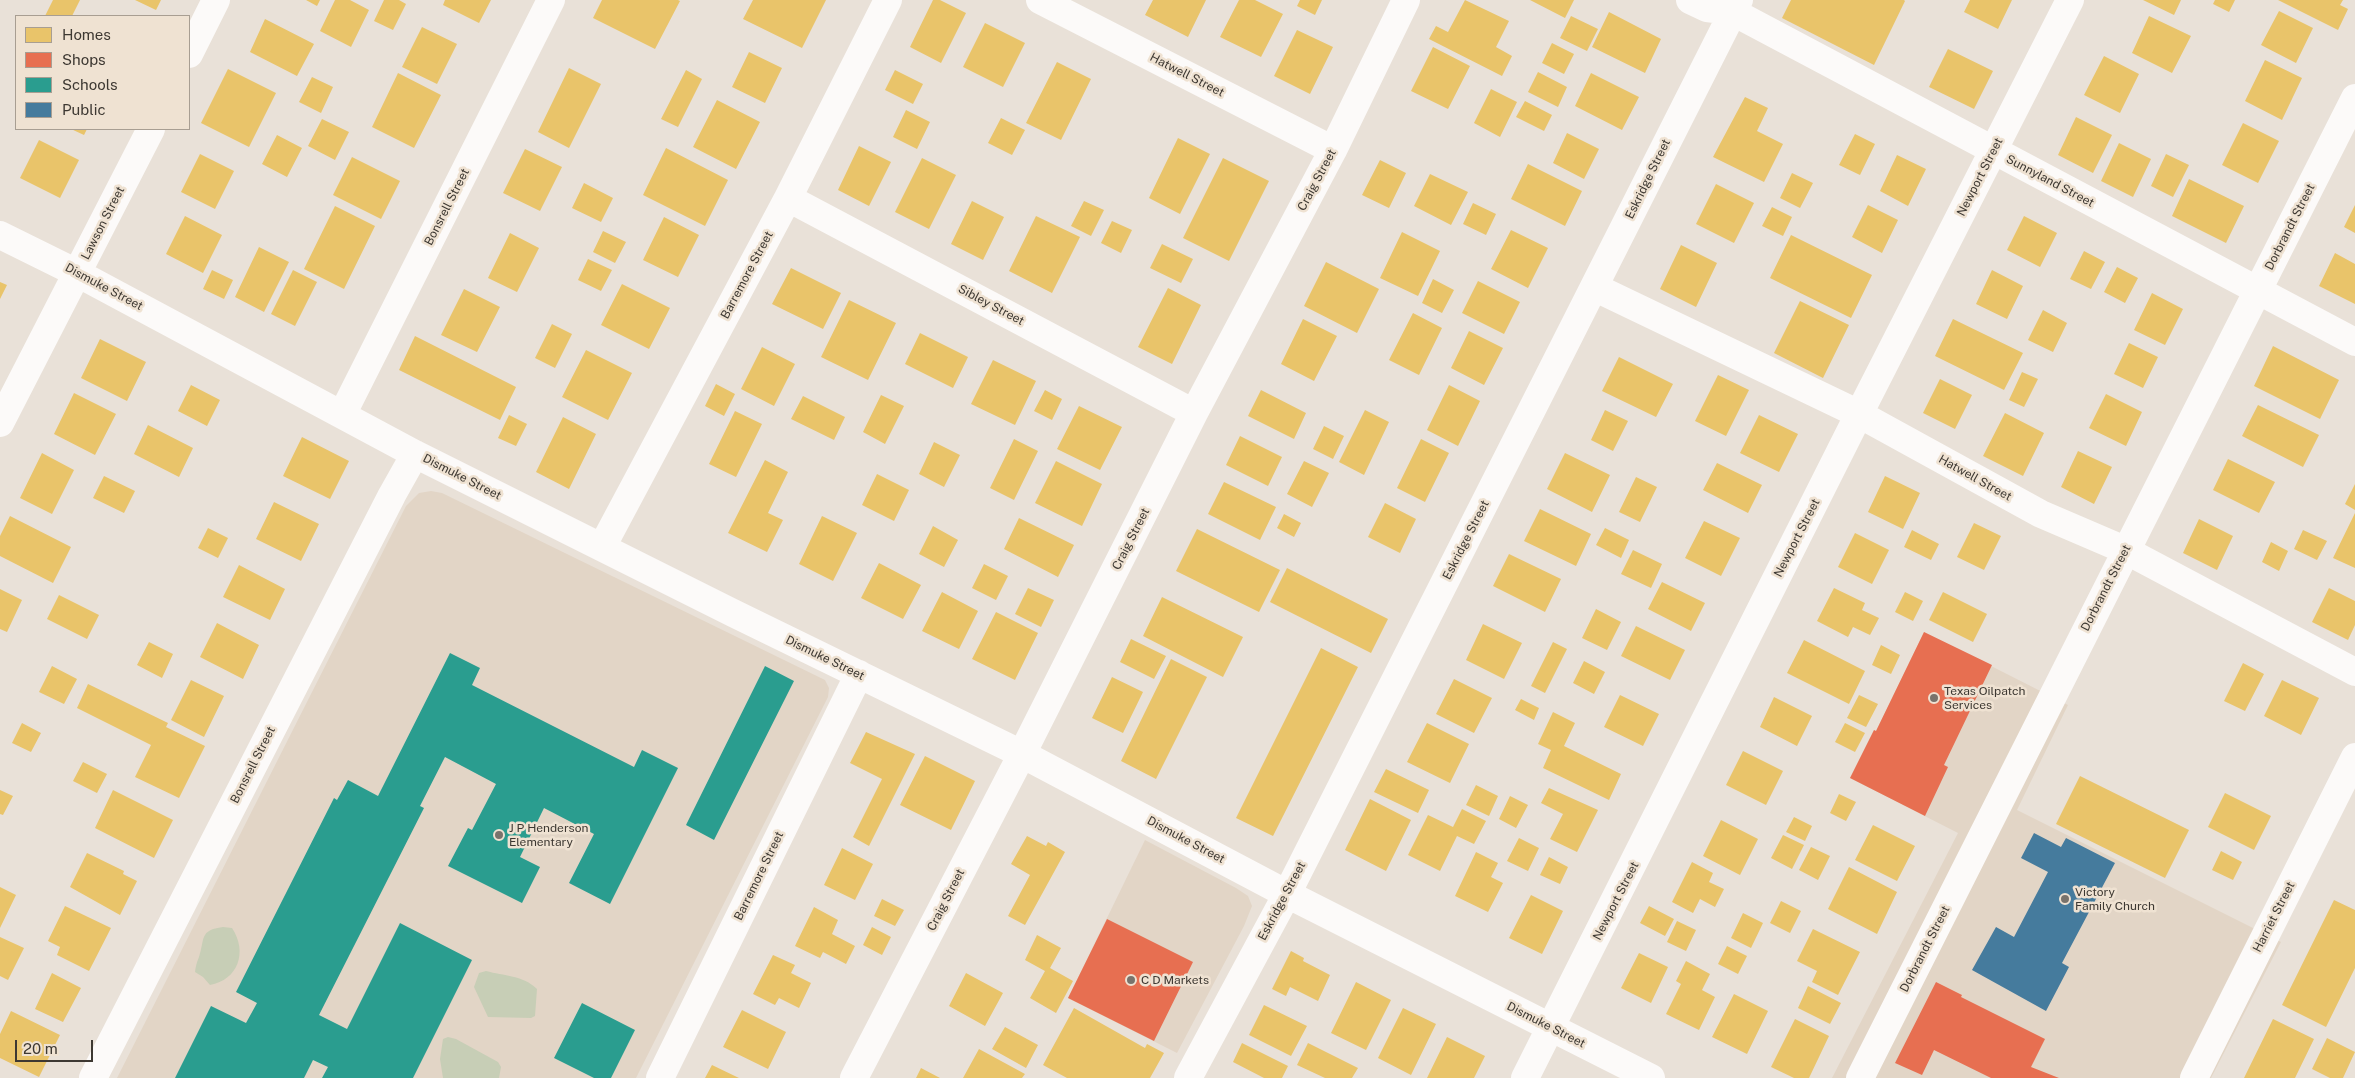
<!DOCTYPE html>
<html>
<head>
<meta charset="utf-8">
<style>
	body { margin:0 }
	#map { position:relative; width:2355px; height:1078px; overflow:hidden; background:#e9e1d8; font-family:"Public Sans",sans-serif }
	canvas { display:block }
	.legend { position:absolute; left:15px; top:15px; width:175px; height:115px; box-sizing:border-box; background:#efe2d2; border:1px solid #a89e92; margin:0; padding:6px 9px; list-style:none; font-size:15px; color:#3d3832 }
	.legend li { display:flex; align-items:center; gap:10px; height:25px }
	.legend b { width:25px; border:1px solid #a89e92 }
	.scale { position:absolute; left:15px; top:1040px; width:78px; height:22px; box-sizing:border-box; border:2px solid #3d3832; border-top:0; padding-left:6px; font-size:15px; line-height:18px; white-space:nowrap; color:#3d3832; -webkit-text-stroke:4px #efe2d2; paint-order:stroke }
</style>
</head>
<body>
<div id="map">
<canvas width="2355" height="1078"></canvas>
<ul class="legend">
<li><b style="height:14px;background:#e9c46a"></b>Homes</li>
<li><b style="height:14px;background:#e76f51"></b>Shops</li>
<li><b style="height:14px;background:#2a9d8f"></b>Schools</li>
<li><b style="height:14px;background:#457b9d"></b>Public</li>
</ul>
<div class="scale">20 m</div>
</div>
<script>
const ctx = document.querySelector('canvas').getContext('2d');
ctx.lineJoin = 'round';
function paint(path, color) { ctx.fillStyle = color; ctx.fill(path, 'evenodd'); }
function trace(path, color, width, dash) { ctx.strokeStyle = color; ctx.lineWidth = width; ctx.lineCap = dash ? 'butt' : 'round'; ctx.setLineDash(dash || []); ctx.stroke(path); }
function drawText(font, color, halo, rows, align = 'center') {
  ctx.font = font + ' "Public Sans",sans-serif'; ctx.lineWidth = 5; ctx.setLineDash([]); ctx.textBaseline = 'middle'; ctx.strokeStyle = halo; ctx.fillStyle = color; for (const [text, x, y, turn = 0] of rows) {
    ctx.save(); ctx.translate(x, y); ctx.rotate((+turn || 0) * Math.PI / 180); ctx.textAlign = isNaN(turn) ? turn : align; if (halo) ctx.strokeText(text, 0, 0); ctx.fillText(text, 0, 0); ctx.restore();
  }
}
paint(new Path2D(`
	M431 491 442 493 825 680 829 688 828 697 636 1078H117L406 506 419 493Z
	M1924 632 2068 705 2017 810 2281 942 2211 1078H1832L1958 833 1850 778 1874 730 1876 731Z
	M1145 840 1236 888 1248 896 1252 906 1244 926 1177 1053 1068 998Z`), '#e2d5c6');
paint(new Path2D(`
	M223 927 232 928C248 952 238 980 210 985L203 977 195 972C196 965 197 962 199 957 205 939 199 930 223 927Z
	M486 971C504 976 523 975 537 989L535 1016 531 1018 488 1017 474 987 479 973Z
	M448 1037 456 1039 498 1062 501 1067 499 1078H443L440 1059 443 1039Z`), '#c7ceb6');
paint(new Path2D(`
	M53 0H80L72 16H45Z
	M135 0H161L156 10Z
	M306 0H320L317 6Z
	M335 0H350L369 10 351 47 320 31Z
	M384 0H399L406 4 393 30 374 21Z
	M445 0H491L479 23 443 5Z
	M602 0H678L680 1 655 49 593 18Z
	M753 0H826L802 48 743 19Z
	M933 0H940L966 13 941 63 910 47Z
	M1153 0H1206L1188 37 1145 15Z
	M1239 0H1255L1283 14 1261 57 1220 37Z
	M1300 0H1322L1315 15 1297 6Z
	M1465 0 1509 21 1496 47 1512 56 1502 76 1429 39 1436 26 1448 32Z
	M1530 0H1574L1565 18Z
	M1791 0H1904L1905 1 1874 65 1782 18Z
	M1970 0H2012L1998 29 1964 12Z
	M2143 0H2181L2174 15Z
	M2215 0H2235L2229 12 2213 4Z
	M2278 0H2343L2340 5 2348 9 2338 30Z
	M2279 11 2313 28 2296 63 2261 45Z
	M1609 12 1661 39 1645 73 1592 47Z
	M1571 16 1598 29 1587 51 1560 38Z
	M2149 16 2191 36 2172 73 2132 53Z
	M265 19 314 44 297 76 250 52Z
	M985 23 1025 43 1003 87 963 67Z
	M422 27 457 44 437 84 402 67Z
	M1297 30 1333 47 1310 94 1274 76Z
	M1552 43 1574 54 1564 74 1542 63Z
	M1433 47 1470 66 1448 109 1411 91Z
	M1948 49 1993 71 1974 109 1929 87Z
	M749 52 782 68 765 103 732 87Z
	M2104 56 2139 74 2120 113 2084 95Z
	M2265 60 2302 78 2282 120 2245 101Z
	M1057 62 1091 79 1061 140 1026 123Z
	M569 68 601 84 569 148 538 132Z
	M228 69 276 93 249 147 201 123Z
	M686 70 702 79 678 127 661 119Z
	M895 70 923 84 913 104 885 90Z
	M1538 72 1567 87 1558 107 1528 92Z
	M398 73 441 95 414 148 372 127Z
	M1591 73 1639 97 1622 130 1575 106Z
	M312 77 333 87 321 113 299 102Z
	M1491 89 1517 102 1500 137 1474 123Z
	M1745 97 1768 108 1757 131 1783 144 1764 182 1713 157Z
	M717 100 760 122 736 169 693 147Z
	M1525 101 1552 115 1544 131 1516 117Z
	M906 110 930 122 917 149 893 137Z
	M2076 117 2112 135 2093 173 2058 155Z
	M1001 118 1025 130 1012 155 988 143Z
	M322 119 349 132 335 160 308 146Z
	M2243 123 2279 141 2258 183 2222 165Z
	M71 129H87L84 135Z
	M1567 133 1599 149 1584 179 1553 163Z
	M1855 134 1875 144 1860 175 1839 165Z
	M277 135 302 148 287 177 262 164Z
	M1178 138 1210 154 1180 214 1149 198Z
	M39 140 79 160 60 198 20 178Z
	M2119 143 2151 159 2133 197 2101 181Z
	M859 146 891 162 869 206 838 190Z
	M666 148 728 180 705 226 643 195Z
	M525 149 562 167 540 211 503 193Z
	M200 154 234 171 215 209 181 192Z
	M2166 154 2189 165 2173 197 2151 186Z
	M1897 155 1926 169 1908 206 1880 191Z
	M352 157 400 181 381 219 333 195Z
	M922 158 956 175 929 229 895 212Z
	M1223 158 1269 181 1229 261 1183 238Z
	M1380 160 1406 173 1389 208 1362 195Z
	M1528 164 1582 191 1565 226 1511 199Z
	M1792 173 1813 183 1800 208 1780 198Z
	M1430 174 1468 192 1451 225 1414 206Z
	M2189 179 2244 206 2226 243 2172 216Z
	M584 183 613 198 601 222 572 208Z
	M1716 184 1754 203 1734 243 1696 224Z
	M972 201 1004 217 983 260 951 244Z
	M1084 201 1104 210 1091 236 1071 226Z
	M1473 203 1496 214 1486 235 1463 224Z
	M1868 205 1898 220 1882 253 1852 237Z
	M2355 205V233L2344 227Z
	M335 206 375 226 344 289 304 269Z
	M1772 207 1792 217 1783 236 1762 226Z
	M185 216 222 235 203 273 166 254Z
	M1036 216 1080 237 1052 293 1009 271Z
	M2024 216 2057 233 2040 267 2007 250Z
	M664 217 699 235 678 277 643 260Z
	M1112 221 1132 230 1121 253 1101 243Z
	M1511 230 1548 248 1528 288 1491 269Z
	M603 231 626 242 615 263 593 252Z
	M1402 232 1440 251 1418 296 1380 278Z
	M510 233 539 248 517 292 488 278Z
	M1791 235 1872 275 1851 318 1770 278Z
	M1162 244 1193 259 1181 283 1150 268Z
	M1681 245 1717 263 1696 307 1660 289Z
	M259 247 289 262 264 312 235 297Z
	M2084 251 2105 262 2091 289 2070 279Z
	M2335 253 2355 264V304L2319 286Z
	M588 259 612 270 601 291 578 280Z
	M1326 262 1379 289 1357 333 1304 306Z
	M2117 267 2138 278 2125 303 2104 292Z
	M791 268 841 293 823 329 772 304Z
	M212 270 233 280 224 299 203 289Z
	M293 270 317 282 295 326 271 314Z
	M1992 270 2023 286 2007 319 1976 304Z
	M1433 279 1454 290 1442 313 1422 303Z
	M1478 281 1520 302 1504 334 1462 313Z
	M0 282 7 285 0 299Z
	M622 284 670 308 649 349 601 325Z
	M1168 288 1201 305 1172 364 1138 347Z
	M464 289 500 307 477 352 441 335Z
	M2152 293 2183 309 2165 345 2134 330Z
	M849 300 896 323 868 380 821 357Z
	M1800 301 1849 325 1823 378 1774 353Z
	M2043 310 2067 323 2053 352 2028 340Z
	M1413 313 1442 328 1419 375 1389 360Z
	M1303 319 1337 336 1314 381 1281 364Z
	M1953 319 2023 353 2004 390 1935 356Z
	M552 324 572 334 555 368 535 358Z
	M1469 331 1503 348 1484 385 1451 368Z
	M920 333 968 357 953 388 905 364Z
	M415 336 516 387 500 420 399 370Z
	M100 339 146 362 127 401 81 378Z
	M2129 343 2158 357 2143 388 2114 374Z
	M2273 346 2339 380 2320 419 2254 386Z
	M762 347 795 364 774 406 741 389Z
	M586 350 632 373 608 420 562 397Z
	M1619 357 1673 384 1656 417 1602 391Z
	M993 360 1036 381 1015 425 971 404Z
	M2022 372 2038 379 2024 407 2009 400Z
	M1718 375 1749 390 1726 436 1695 421Z
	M1940 379 1972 395 1955 429 1923 413Z
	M716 384 735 394 724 416 705 406Z
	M191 385 220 400 207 426 178 411Z
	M1449 385 1480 401 1458 446 1427 430Z
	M1045 390 1062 399 1052 420 1034 411Z
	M1261 390 1306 413 1294 439 1248 416Z
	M74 393 116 414 95 455 54 434Z
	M2106 394 2142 412 2126 446 2089 428Z
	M881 395 904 406 885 444 863 432Z
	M803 396 845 417 834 440 791 419Z
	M2258 405 2319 435 2303 467 2242 436Z
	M1079 406 1122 427 1100 470 1057 449Z
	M1365 410 1389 422 1364 475 1339 462Z
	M1605 410 1628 421 1613 451 1591 440Z
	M735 411 762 424 736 477 709 464Z
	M2005 413 2044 433 2023 476 1983 456Z
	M509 415 527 424 516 446 498 438Z
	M1759 415 1798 434 1779 472 1740 453Z
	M563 417 596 434 569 489 536 472Z
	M148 425 193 448 179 477 134 454Z
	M1324 426 1344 436 1333 459 1313 449Z
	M1240 436 1282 457 1268 486 1226 465Z
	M302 437 349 461 330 499 283 476Z
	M1014 439 1038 451 1014 500 990 488Z
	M1421 439 1449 453 1425 502 1397 488Z
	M934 442 960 455 944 487 919 474Z
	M2078 451 2112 467 2094 504 2061 487Z
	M42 453 74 470 52 514 20 498Z
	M1565 453 1610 475 1592 512 1547 489Z
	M2228 459 2275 482 2259 513 2213 490Z
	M765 460 788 472 768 513 783 520 767 552 728 533Z
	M1056 461 1102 484 1082 526 1035 503Z
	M1304 461 1329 473 1312 507 1287 494Z
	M1717 463 1762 485 1748 513 1703 490Z
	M877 474 909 490 894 521 862 505Z
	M104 476 135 491 124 513 93 498Z
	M1885 476 1920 493 1903 529 1868 512Z
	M1636 477 1657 487 1640 522 1619 512Z
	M1224 482 1276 507 1260 540 1208 514Z
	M2355 484V510L2345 504Z
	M274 502 319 524 301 561 256 539Z
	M1385 503 1416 519 1400 553 1368 537Z
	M1540 509 1591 534 1576 566 1524 541Z
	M2355 513V568L2333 558Z
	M1284 514 1301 523 1294 537 1277 528Z
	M10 516 71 547 53 583 0 556V536Z
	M822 516 857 533 833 581 799 564Z
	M1019 518 1074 545 1058 577 1004 549Z
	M2199 519 2233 536 2217 570 2183 553Z
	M1704 521 1740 538 1721 576 1685 558Z
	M1974 523 2001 536 1984 570 1957 557Z
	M933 526 958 540 944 567 919 554Z
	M208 528 228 538 218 558 198 548Z
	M1605 528 1629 540 1621 558 1596 545Z
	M1197 529 1280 570 1259 612 1176 571Z
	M1912 530 1939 544 1931 560 1904 547Z
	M2303 530 2327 541 2317 560 2294 549Z
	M1855 533 1889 550 1872 584 1838 567Z
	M2271 542 2288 551 2279 571 2262 562Z
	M1633 550 1662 564 1651 588 1621 574Z
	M1509 554 1561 579 1545 612 1493 586Z
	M879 563 921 585 903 619 861 598Z
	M984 564 1008 576 996 600 972 588Z
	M239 565 285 589 270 620 223 597Z
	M1287 568 1388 619 1371 653 1270 602Z
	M1662 582 1705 603 1691 631 1648 609Z
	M1028 588 1054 600 1041 627 1015 614Z
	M1834 588 1865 603 1862 610 1879 618 1870 635 1853 627 1848 637 1817 621Z
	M2329 588 2355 601V625L2348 640 2312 622Z
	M0 589 22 600 7 632 0 629Z
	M942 592 978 611 959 649 922 631Z
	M1905 592 1923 601 1913 621 1895 612Z
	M1943 592 1987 614 1973 642 1929 620Z
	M59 595 99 615 87 639 47 619Z
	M1162 597 1243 637 1223 677 1143 636Z
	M1596 609 1621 622 1607 650 1582 638Z
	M996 612 1038 633 1015 680 972 659Z
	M217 623 259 645 243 679 200 657Z
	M1483 624 1522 643 1504 679 1466 660Z
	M1636 626 1685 650 1670 680 1621 656Z
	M1131 639 1166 656 1154 679 1120 662Z
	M1804 640 1865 671 1849 704 1787 673Z
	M149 642 173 654 162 678 137 665Z
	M1553 642 1567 649 1545 693 1531 686Z
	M1881 645 1900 655 1891 674 1872 665Z
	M1321 648 1358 667 1273 836 1236 818Z
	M1171 659 1207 677 1156 779 1121 761Z
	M1584 661 1605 672 1594 694 1573 683Z
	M2243 663 2264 674 2245 711 2224 701Z
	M52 666 77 679 64 704 39 692Z
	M1112 677 1143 692 1123 733 1092 718Z
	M1454 679 1492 698 1474 733 1436 714Z
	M191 680 224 696 204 737 171 720Z
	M2282 680 2319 698 2301 735 2264 716Z
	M88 684 168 723 166 727 205 746 179 798 135 777 151 745 77 708Z
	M1620 695 1659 714 1643 746 1604 727Z
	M1859 695 1878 704 1866 727 1847 718Z
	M1774 697 1812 716 1797 746 1760 727Z
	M1521 699 1539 708 1534 720 1515 710Z
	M1553 712 1575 723 1564 746 1621 774 1609 800 1543 768 1551 750 1538 744Z
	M22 723 41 733 31 752 12 743Z
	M1427 723 1469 744 1450 783 1407 762Z
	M1845 723 1865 733 1855 752 1835 742Z
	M866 732 915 754 869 846 853 837 882 779 850 763Z
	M1743 751 1783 771 1766 805 1726 785Z
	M925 756 975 781 951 830 900 805Z
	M83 762 107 774 97 793 73 781Z
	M1386 769 1429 790 1418 813 1374 792Z
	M2080 776 2189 830 2165 878 2056 824Z
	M1476 785 1498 796 1489 816 1466 805Z
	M1549 788 1598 810 1577 852 1550 839 1563 814 1541 803Z
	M0 790 13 796 3 815 0 814Z
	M113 790 173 820 154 858 95 828Z
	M2225 793 2271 816 2254 850 2208 827Z
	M1839 794 1856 802 1846 821 1830 813Z
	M1510 796 1528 805 1516 828 1499 819Z
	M1370 799 1411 820 1386 871 1345 850Z
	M1462 809 1486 821 1474 844 1457 836 1440 871 1408 855 1428 815 1453 827Z
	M1794 817 1812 826 1805 841 1786 832Z
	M1721 820 1758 839 1740 875 1703 856Z
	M1873 825 1915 846 1897 881 1855 860Z
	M1783 835 1804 845 1792 869 1771 858Z
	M1027 836 1046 846 1048 842 1065 852 1025 925 1008 916 1030 875 1011 864Z
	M1519 838 1539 848 1528 871 1507 861Z
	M1811 847 1830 856 1818 880 1799 870Z
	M842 848 873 864 855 900 824 885Z
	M2221 851 2242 862 2233 880 2212 870Z
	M1476 852 1498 863 1491 877 1503 883 1488 912 1455 896Z
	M87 853 124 871 123 874 137 881 120 915 70 887Z
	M1549 857 1568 867 1560 884 1540 875Z
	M1692 862 1713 873 1709 882 1724 889 1715 907 1700 899 1693 913 1672 902Z
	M1849 867 1897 892 1877 934 1828 909Z
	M0 887 16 895 0 928Z
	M1531 895 1563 911 1542 954 1509 938Z
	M882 899 904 910 895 926 874 916Z
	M2334 900 2355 910V968L2326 1027 2282 1005Z
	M1781 901 1801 911 1790 933 1770 923Z
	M65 906 111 928 89 971 57 955 60 947 48 941Z
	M1649 906 1674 919 1665 936 1640 923Z
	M814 907 838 920 832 934 855 946 846 964 823 952 820 958 795 946Z
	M1743 913 1763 923 1751 948 1731 938Z
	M1677 921 1696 930 1686 951 1667 942Z
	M872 927 891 937 882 955 863 945Z
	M1813 929 1860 952 1838 995 1812 982 1817 971 1797 961Z
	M1037 935 1061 948 1050 968 1073 981 1056 1013 1030 998 1045 971 1025 960Z
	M0 937 24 948 8 980 0 976Z
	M1727 946 1747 956 1738 974 1718 964Z
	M1291 951 1304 958 1303 961 1330 975 1318 1001 1290 987 1286 996 1272 989Z
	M1639 953 1668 967 1651 1003 1621 988Z
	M773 955 795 965 791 973 811 983 799 1008 779 998 775 1005 753 994Z
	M1686 961 1710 974 1702 990 1715 997 1699 1030 1666 1014 1681 984 1676 981Z
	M52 973 81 988 63 1022 35 1009Z
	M966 973 1003 993 985 1026 949 1006Z
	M1356 982 1391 1000 1366 1050 1331 1033Z
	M1808 986 1841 1003 1830 1024 1798 1008Z
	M1734 994 1768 1011 1747 1054 1712 1037Z
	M1264 1005 1307 1026 1291 1056 1249 1035Z
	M1074 1008 1145 1048 1147 1044 1164 1053 1150 1078H1067L1043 1065Z
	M1403 1008 1436 1024 1411 1075 1378 1058Z
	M742 1010 786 1032 768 1069 723 1047Z
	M11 1011 60 1035 39 1077 0 1058V1034Z
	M1795 1019 1829 1036 1809 1078H1794L1771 1067Z
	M2273 1019 2314 1039 2295 1078H2244Z
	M1005 1027 1038 1045 1026 1068 992 1049Z
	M1447 1037 1485 1056 1474 1078H1427Z
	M2327 1038 2355 1052 2343 1078H2330L2312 1069Z
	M1242 1043 1288 1066 1282 1078H1264L1233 1062Z
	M1308 1043 1358 1068 1352 1078H1325L1297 1065Z
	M979 1049 1025 1074 1022 1078H963Z
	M712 1065 739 1078H705Z
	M921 1068 940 1078H916Z`), '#e9c46a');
paint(new Path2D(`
	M1924 632 1992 665 1944 765 1948 767 1925 816 1850 778 1874 730 1876 731Z
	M1107 919 1193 962 1154 1041 1068 998Z
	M1936 982 1962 995 1961 997 2045 1039 2031 1067 2059 1078H1991L1934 1050 1922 1075 1895 1063Z`), '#e76f51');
paint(new Path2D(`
	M450 653 480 668 472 685 634 767 642 750 678 768 610 904 569 883 594 834 544 808 520 857 540 867 522 903 448 866 468 828 472 830 496 784 445 757 420 806 424 808 319 1015 347 1029 400 923 472 960 413 1078H322L328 1067 313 1060 304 1078H175L211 1006 246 1023 257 1003 236 992 334 798 337 800 348 780 378 796Z
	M765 666 794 681 714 840 686 825Z
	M582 1003 635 1030 611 1078H594L554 1058Z`), '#2a9d8f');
paint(new Path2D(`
	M2034 833 2061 847 2066 838 2115 863 2062 963 2069 967 2046 1011 1972 970 1996 927 2014 937 2048 872 2021 858Z`), '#457b9d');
trace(new Path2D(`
	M1040 0 1333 150
	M1690 0 1707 8 1731 11 2355 342
	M189 54 216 0
	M788 198 1194 413
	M0 235 77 273 415 454 733 613 1022 754 1287 894 1651 1078
	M1594 287 1859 414 2041 514 2125 550 2355 672
	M343 413 551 0
	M0 423 151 129
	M602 547 788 198 888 0
	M93 1078 392 495 415 454
	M660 1078 859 674
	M854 1078 1022 754 1194 413 1333 150 1406 0
	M1188 1078 1287 894 1739 0
	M1525 1078 1859 414 2070 0
	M1860 1078 2355 98
	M2194 1078 2355 757`), '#fcfaf9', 28);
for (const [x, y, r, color] of [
	[1934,698,5,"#79736c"],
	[499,835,5,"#79736c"],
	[2065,899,5,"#79736c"],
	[1131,980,5,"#79736c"]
]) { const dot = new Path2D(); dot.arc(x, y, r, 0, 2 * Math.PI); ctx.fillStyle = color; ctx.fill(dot); trace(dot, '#efe2d2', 2); }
drawText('12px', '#3d3832', '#efe2d2', [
	["Hatwell Street",1187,75,27],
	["Newport Street",1980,177,-63],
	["Eskridge Street",1648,179,-64],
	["Craig Street",1317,180,-62],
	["Sunnyland Street",2050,181,28],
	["Bonsrell Street",447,207,-63],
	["Lawson Street",103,223,-63],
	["Dorbrandt Street",2290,227,-63],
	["Barremore Street",747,275,-62],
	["Dismuke Street",104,287,28],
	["Sibley Street",991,305,28],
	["Dismuke Street",462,477,27],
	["Hatwell Street",1975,478,29],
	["Newport Street",1797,538,-63],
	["Craig Street",1131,539,-63],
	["Eskridge Street",1466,540,-63],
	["Dorbrandt Street",2106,588,-63],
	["Dismuke Street",825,658,26],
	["Bonsrell Street",253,765,-63],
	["Dismuke Street",1186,840,28],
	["Barremore Street",759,876,-64],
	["Craig Street",946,900,-63],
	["Eskridge Street",1282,901,-62],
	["Newport Street",1616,901,-63],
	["Harriet Street",2274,917,-63],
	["Dorbrandt Street",1925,949,-63],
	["Dismuke Street",1546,1025,27]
]);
drawText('12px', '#3d3832', '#efe2d2', [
	["Texas Oilpatch",1944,691],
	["Services",1944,705],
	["J P Henderson",509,828],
	["Elementary",509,842],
	["Victory",2075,892],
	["Family Church",2075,906],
	["C D Markets",1141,980]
], 'left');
</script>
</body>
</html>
